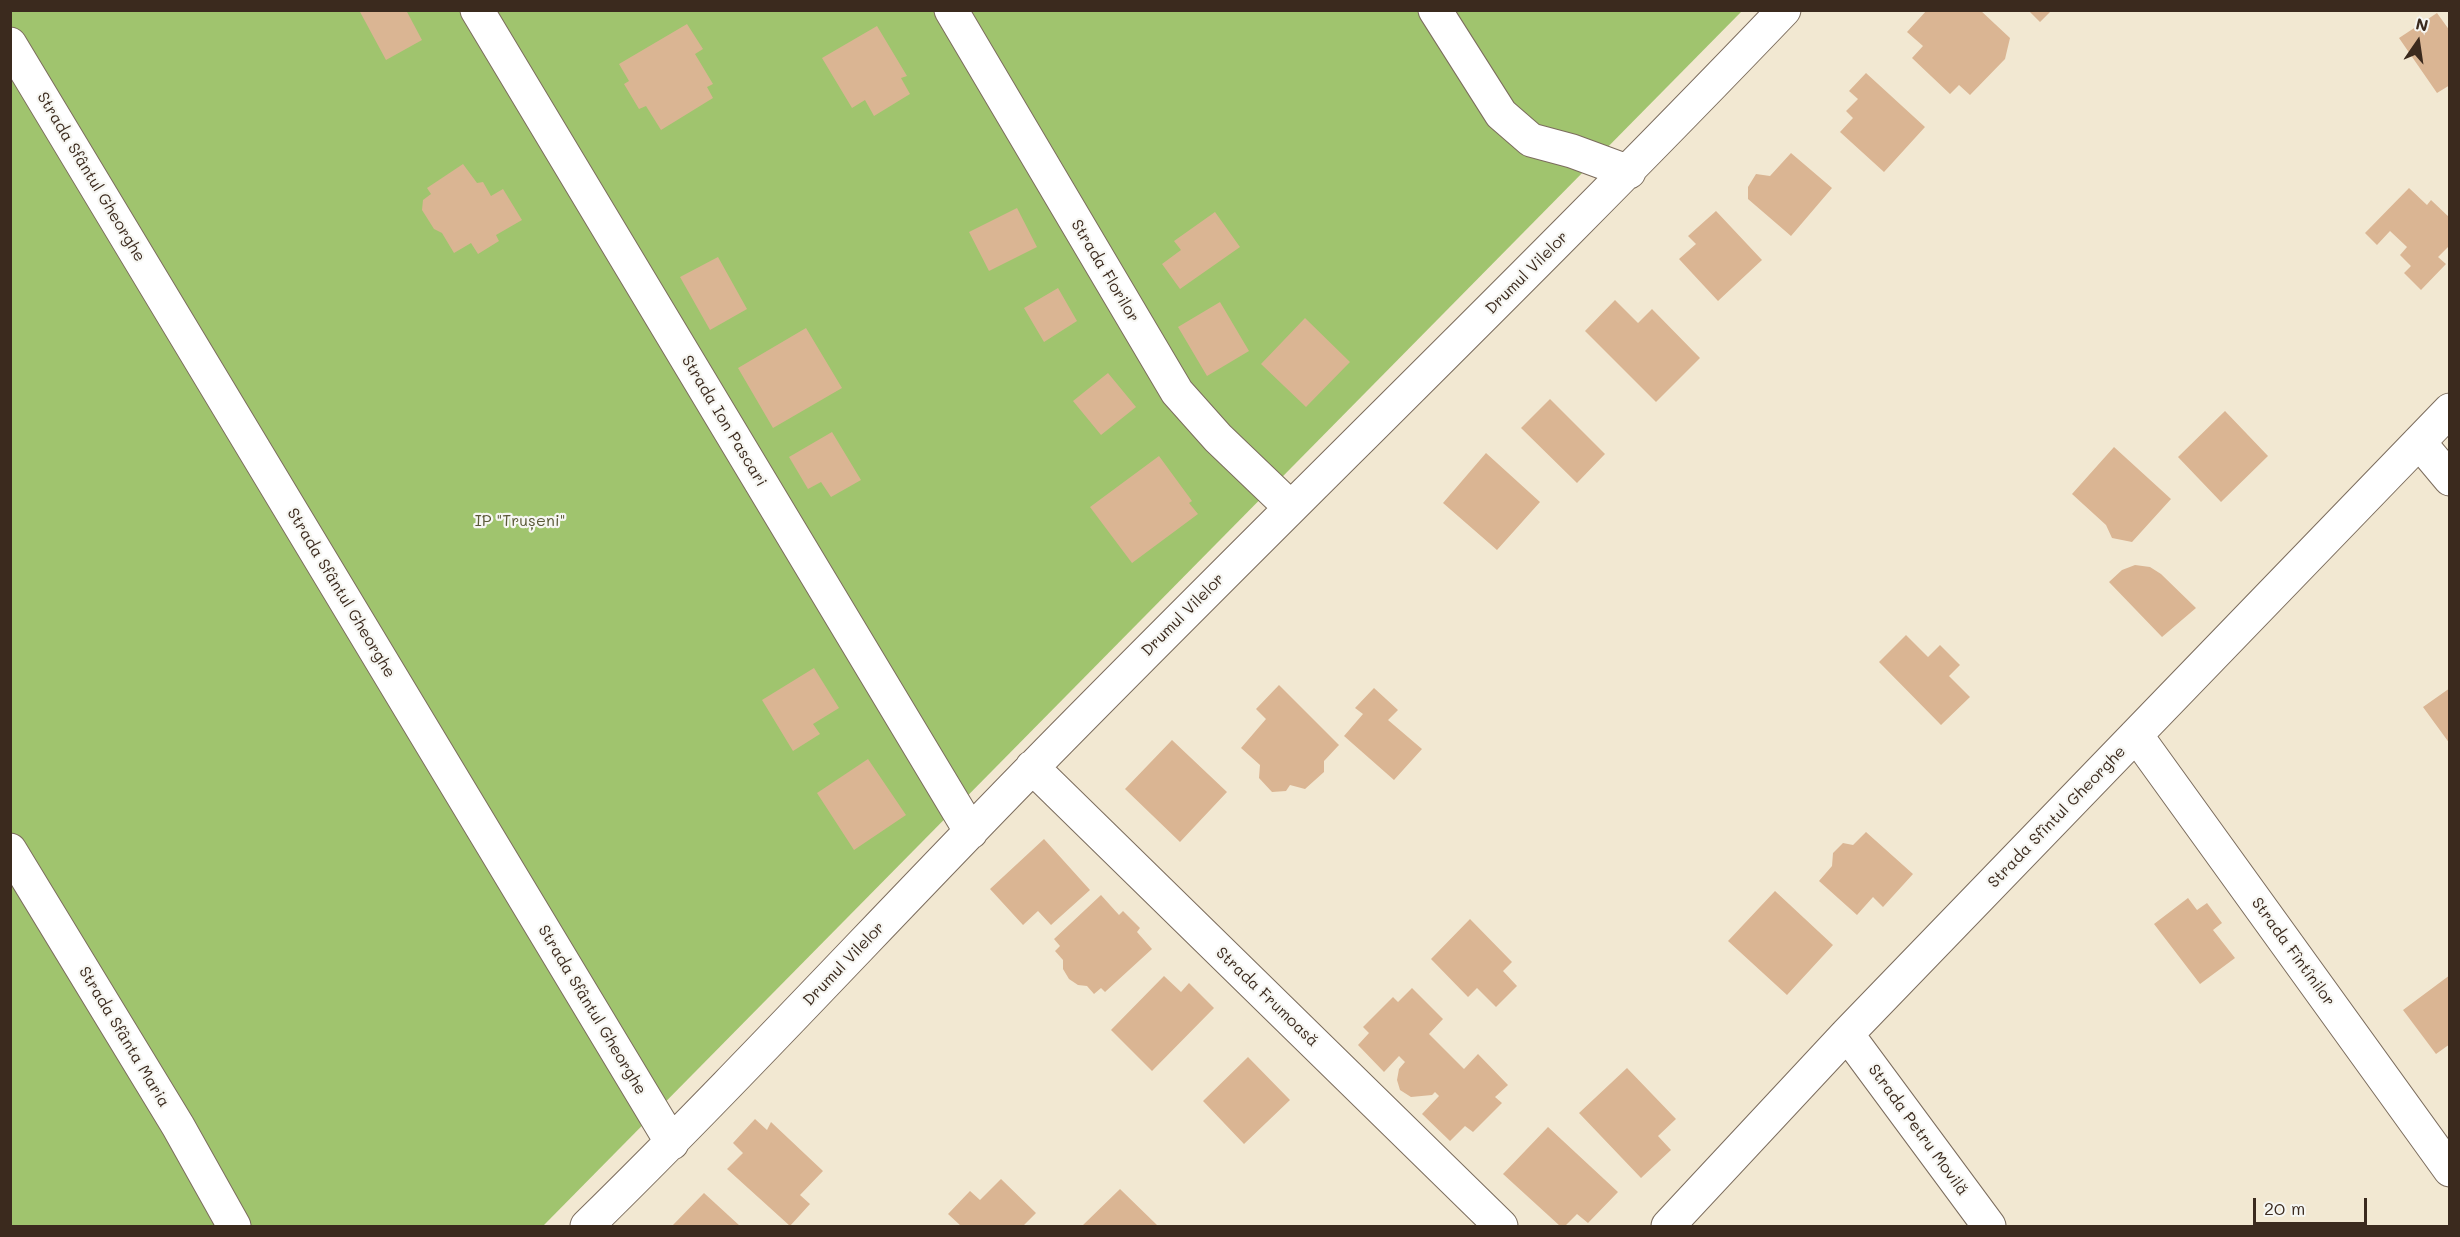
<!DOCTYPE html>
<html>
<head>
<meta charset="utf-8">
<style>
	body { margin:0 }
	#map { position:relative; width:2460px; height:1237px; overflow:hidden; background:#f2e8d2; font-family:Mali,sans-serif }
	canvas { display:block }
	.frame { position:absolute; inset:0; border:12px solid #3b2a1e; pointer-events:none }
	.north { position:absolute; left:2388px; top:12px; width:60px; height:60px; -webkit-text-stroke:4px #f6f6f2; paint-order:stroke; rotate:13deg; font-size:16px; font-weight:700; line-height:24px; text-align:center; color:#3b2a1e }
	.north::after { content:''; display:block; margin:auto; width:21px; height:27px; background:#3b2a1e; clip-path:polygon(50% 0,100% 100%,50% 72%,0 100%) }
	.scale { position:absolute; left:2253px; top:1198px; width:114px; height:27px; box-sizing:border-box; border:3px solid #3b2a1e; border-top:0; padding-left:8px; font-size:18px; line-height:21px; white-space:nowrap; color:#3b2a1e; -webkit-text-stroke:4px #f6f6f2; paint-order:stroke }
</style>
</head>
<body>
<div id="map">
<canvas width="2460" height="1237"></canvas>
<div class="frame"></div>
<div class="north">N</div>
<div class="scale">20 m</div>
</div>
<script>
const ctx = document.querySelector('canvas').getContext('2d');
ctx.lineJoin = 'round';
function paint(path, color) { ctx.fillStyle = color; ctx.fill(path, 'evenodd'); }
function trace(path, color, width, dash) { ctx.strokeStyle = color; ctx.lineWidth = width; ctx.lineCap = dash ? 'butt' : 'round'; ctx.setLineDash(dash || []); ctx.stroke(path); }
function drawText(font, color, halo, rows, align = 'center') {
  ctx.font = font + ' Mali,sans-serif'; ctx.lineWidth = 4.5; ctx.setLineDash([]); ctx.textBaseline = 'middle'; ctx.strokeStyle = halo; ctx.fillStyle = color; for (const [text, x, y, turn = 0] of rows) {
    ctx.save(); ctx.translate(x, y); ctx.rotate((+turn || 0) * Math.PI / 180); ctx.textAlign = isNaN(turn) ? turn : align; if (halo) ctx.strokeText(text, 0, 0); ctx.fillText(text, 0, 0); ctx.restore();
  }
}
paint(new Path2D(`
	M10 11H1742L543 1226H11Z`), '#a0c46e');
paint(new Path2D(`
	M359 10H406L422 40 386 60Z
	M1927 10H1980L2010 38 2005 59 1970 95 1959 85 1950 94 1912 58 1923 46 1907 32Z
	M2028 10H2052L2040 22Z
	M2437 13 2450 31V85L2437 93 2399 38Z
	M687 24 703 49 695 54 713 84 707 87 713 98 661 130 646 106 639 109 624 84 629 81 619 64Z
	M877 26 907 76 901 78 910 94 874 116 865 100 852 108 822 58Z
	M1866 73 1925 127 1884 172 1840 132 1853 118 1846 111 1858 99 1849 91Z
	M1791 153 1832 188 1791 236 1748 199V187L1756 174 1770 176Z
	M463 164 477 183 483 182 491 196 503 189 522 220 496 235 499 241 478 254 471 243 454 253 442 233 434 229 422 210 423 200 431 194 427 188Z
	M2409 188 2427 205 2431 200 2450 218V245L2438 257 2446 264 2421 290 2404 273 2411 266 2400 255 2407 247 2390 231 2377 245 2365 233Z
	M1017 208 1037 247 989 271 969 232Z
	M1716 211 1762 260 1718 301 1679 259 1696 244 1688 236Z
	M1215 212 1240 247 1180 289 1162 264 1181 250 1174 241Z
	M718 257 747 309 710 330 680 277Z
	M1058 288 1077 321 1044 342 1024 308Z
	M1615 300 1638 323 1652 309 1700 358 1656 402 1585 331Z
	M1220 302 1249 351 1207 376 1178 327Z
	M1305 318 1350 362 1306 407 1261 364Z
	M806 328 842 388 773 428 738 368Z
	M1108 373 1136 407 1101 435 1073 401Z
	M1550 399 1605 454 1577 483 1521 428Z
	M2225 411 2268 456 2221 502 2178 457Z
	M832 432 861 480 831 497 821 482 808 489 789 457Z
	M2114 447 2171 499 2132 542 2112 538 2106 525 2072 494Z
	M1486 453 1540 502 1497 550 1443 503Z
	M1159 456 1192 501 1189 503 1198 514 1132 563 1090 507Z
	M2135 565 2150 567 2161 574 2196 608 2162 637 2109 582 2122 570Z
	M1906 635 1928 657 1940 645 1960 665 1949 676 1970 697 1941 725 1879 662Z
	M814 668 839 708 813 724 820 734 793 751 762 700Z
	M1279 685 1339 745 1324 761V772L1305 789 1290 785 1286 791 1272 792 1259 778 1260 765 1241 748 1266 719 1256 709Z
	M1374 688 1398 710 1388 720 1422 749 1394 780 1344 736 1363 714 1355 708Z
	M2450 688V744L2423 707Z
	M1172 740 1227 792 1180 842 1125 789Z
	M868 759 906 815 854 850 817 793Z
	M1866 832 1913 874 1883 907 1873 897 1857 915 1819 881 1832 866 1833 853 1843 843 1853 845Z
	M1044 839 1090 890 1051 925 1038 911 1023 925 990 889Z
	M1775 891 1833 945 1787 995 1728 941Z
	M1101 895 1119 915 1123 911 1140 928 1137 932 1152 949 1105 992 1101 988 1094 994 1087 986 1078 985 1069 979 1063 969V960L1055 951 1060 946 1054 939Z
	M2188 898 2197 910 2207 903 2222 923 2213 930 2235 958 2200 984 2154 924Z
	M1470 919 1512 962 1503 971 1517 986 1496 1007 1477 988 1468 997 1431 959Z
	M2450 975V1044L2436 1054 2403 1010Z
	M1164 976 1181 992 1189 983 1214 1008 1152 1071 1111 1030Z
	M1412 988 1443 1019 1429 1034 1464 1069 1478 1054 1508 1085 1495 1097 1502 1103 1473 1132 1465 1126 1450 1141 1422 1114 1439 1096 1435 1092 1432 1095 1411 1097 1400 1090 1397 1080 1399 1069 1405 1062 1399 1056 1384 1072 1358 1045 1369 1033 1363 1027 1393 997 1398 1002Z
	M1248 1057 1290 1100 1244 1144 1203 1101Z
	M1627 1068 1676 1119 1658 1136 1671 1150 1641 1178 1579 1113Z
	M755 1119 767 1130 771 1122 823 1171 800 1195 810 1204 790 1226 727 1169 743 1153 733 1143Z
	M1548 1127 1618 1192 1588 1223 1577 1214 1565 1226H1560L1503 1174Z
	M1001 1179 1036 1213 1023 1226H961L948 1214 970 1191 980 1200Z
	M1120 1189 1158 1226H1082Z
	M704 1193 740 1226H672Z`), '#dab593');
const street = new Path2D(`
	M477 10 971 832
	M951 10 1177 392 1218 438 1290 507
	M1435 10 1501 114 1531 140 1572 151 1629 172
	M10 44 672 1143
	M2419 442 2450 479
	M2136 735 2450 1170
	M1032 767 1501 1226
	M10 850 178 1126 234 1226
	M1847 1034 1989 1226
	M587 1226C740 1076 885 918 1035 765 1283 512 1539 266 1784 10
	M1668 1226 1847 1034 2450 410`);
trace(street, '#7b6c5d', 35);
trace(street, '#fff', 33);
drawText('16px', '#3b2a1e', '#f6f6f2', [
	["Strada Sfântul Gheorghe",91,177,59],
	["Strada Florilor",1105,271,59],
	["Drumul Vilelor",1527,273,-45],
	["Strada Ion Pascari",724,421,59],
	["Strada Sfântul Gheorghe",341,593,59],
	["Drumul Vilelor",1183,615,-45],
	["Strada Sfîntul Gheorghe",2057,817,-46],
	["Strada Fîntînilor",2293,952,54],
	["Drumul Vilelor",844,964,-46],
	["Strada Frumoasă",1267,997,44],
	["Strada Sfântul Gheorghe",592,1010,59],
	["Strada Sfânta Maria",124,1037,59],
	["Strada Petru Movilă",1918,1130,54]
]);
drawText('16px', '#595836', '#f6f6f2', [
	["IP \"Trușeni\"",520,521]
]);
</script>
</body>
</html>
